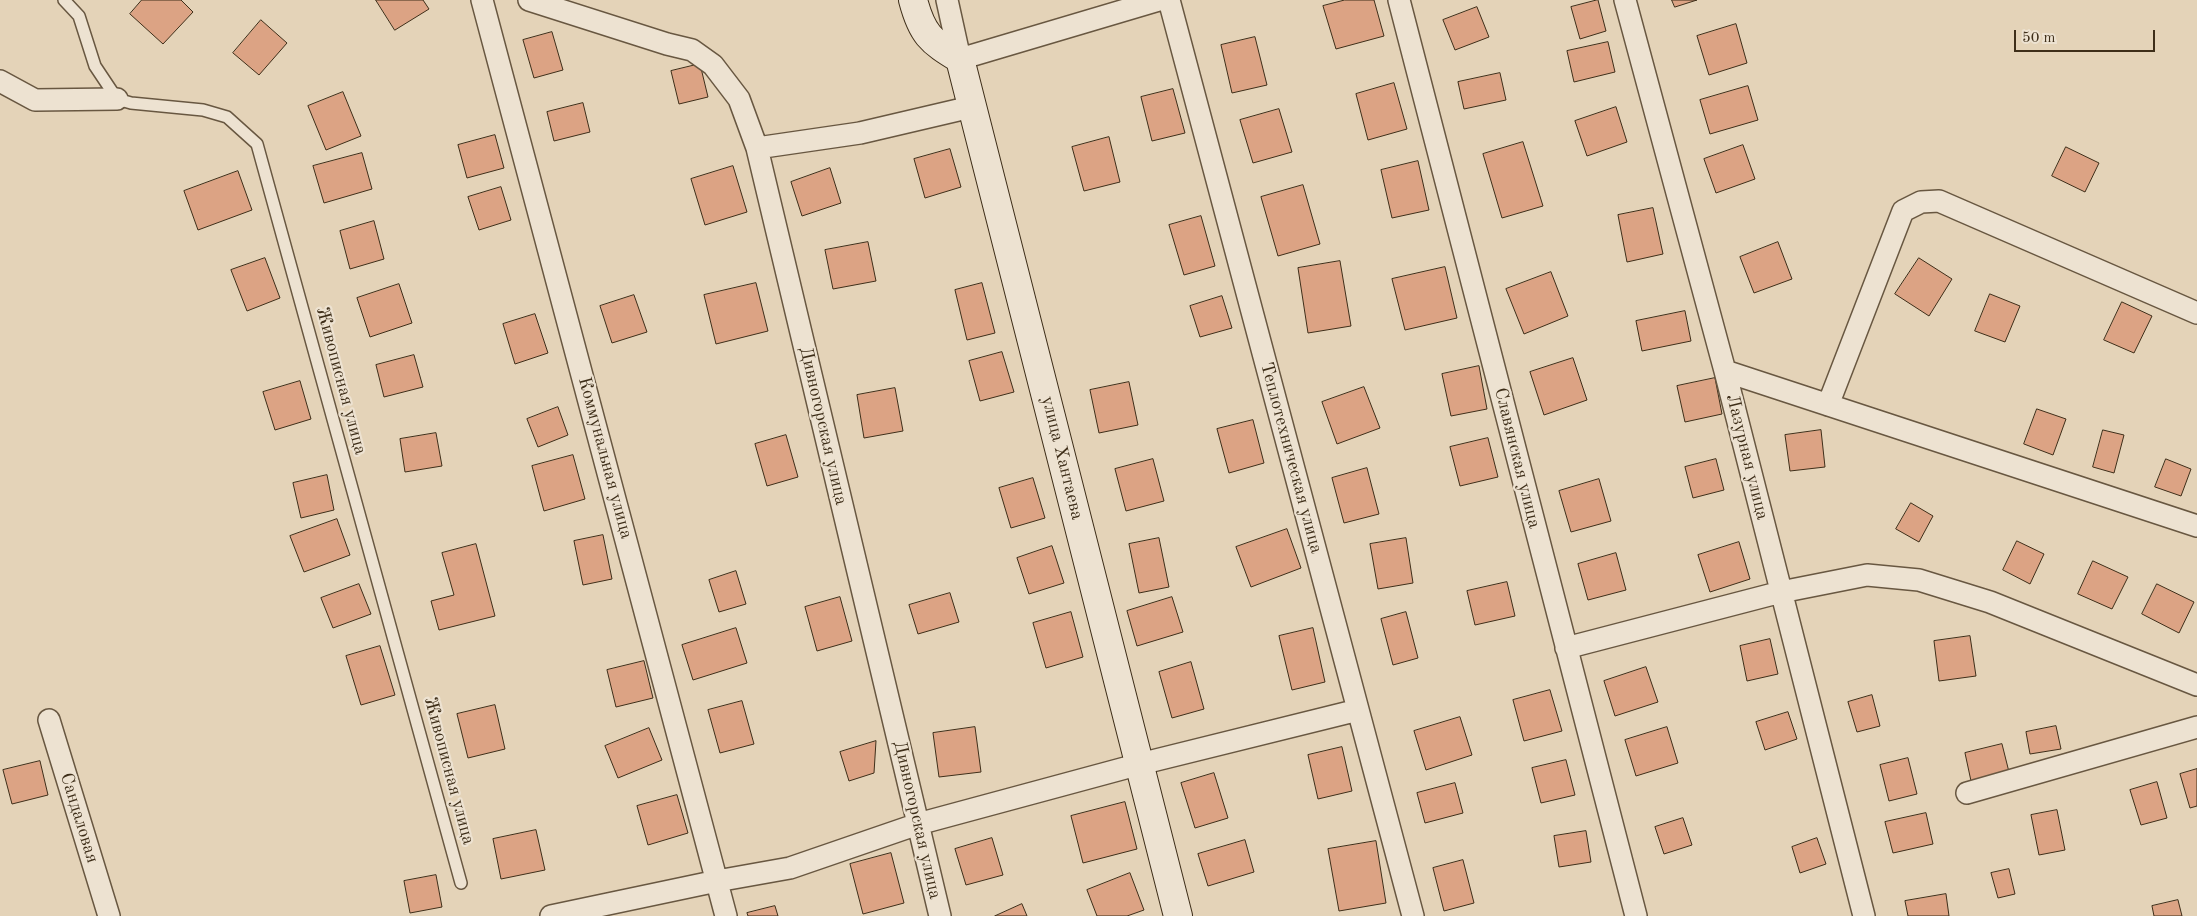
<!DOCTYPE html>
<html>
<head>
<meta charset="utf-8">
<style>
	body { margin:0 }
	#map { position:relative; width:2197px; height:916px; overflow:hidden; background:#e4d3b8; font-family:"Old Standard TT",serif }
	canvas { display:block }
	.scale { position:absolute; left:2014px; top:30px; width:141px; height:22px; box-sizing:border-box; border:2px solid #3e2e19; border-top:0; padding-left:6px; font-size:15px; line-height:18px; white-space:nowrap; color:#3e2e19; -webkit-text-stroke:4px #ede2d1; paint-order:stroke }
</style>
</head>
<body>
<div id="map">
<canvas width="2197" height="916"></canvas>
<div class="scale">50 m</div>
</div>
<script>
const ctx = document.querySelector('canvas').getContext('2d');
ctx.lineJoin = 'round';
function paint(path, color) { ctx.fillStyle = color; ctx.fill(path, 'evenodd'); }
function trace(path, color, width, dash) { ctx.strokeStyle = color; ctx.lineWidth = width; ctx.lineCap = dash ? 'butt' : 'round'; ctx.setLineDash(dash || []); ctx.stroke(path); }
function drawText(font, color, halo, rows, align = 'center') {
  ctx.font = font + ' "Old Standard TT",serif'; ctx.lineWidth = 4.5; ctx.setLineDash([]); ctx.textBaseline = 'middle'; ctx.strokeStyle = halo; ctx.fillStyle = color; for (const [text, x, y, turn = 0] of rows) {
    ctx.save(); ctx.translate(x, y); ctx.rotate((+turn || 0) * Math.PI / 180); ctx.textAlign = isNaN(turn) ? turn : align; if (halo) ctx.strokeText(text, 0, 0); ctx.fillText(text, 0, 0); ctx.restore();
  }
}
const building = new Path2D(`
	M142 0H181L193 12 163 44 130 14Z
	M376 0H423L429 9 395 30Z
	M1345 0H1374L1384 36 1336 49 1323 6Z
	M1598 0 1606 31 1580 39 1571 7Z
	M1672 0H1697L1675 7Z
	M1477 7 1489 37 1455 50 1443 20Z
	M261 20 287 43 259 75 233 53Z
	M1736 24 1747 63 1709 75 1697 36Z
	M552 32 563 70 534 78 523 40Z
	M1255 37 1267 85 1232 93 1221 45Z
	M1608 42 1615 72 1574 82 1567 51Z
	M700 64 708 97 679 104 671 71Z
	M1500 73 1506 100 1464 109 1458 82Z
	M1394 83 1407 129 1368 140 1356 94Z
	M1748 86 1758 120 1710 134 1700 100Z
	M1173 89 1185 133 1152 141 1141 97Z
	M343 92 361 136 326 150 308 106Z
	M583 103 590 132 554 141 547 112Z
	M1616 107 1627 142 1587 156 1575 121Z
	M1279 109 1292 152 1253 163 1240 120Z
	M495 135 504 168 467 178 458 145Z
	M1109 137 1120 182 1084 191 1072 147Z
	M1523 142 1543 206 1502 218 1483 154Z
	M1743 145 1755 179 1716 193 1704 159Z
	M2066 147 2099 163 2085 192 2052 176Z
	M950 149 961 187 925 198 914 159Z
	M362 153 372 189 324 203 313 166Z
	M1418 161 1429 210 1392 218 1381 170Z
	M733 166 747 212 705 225 691 179Z
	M830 168 841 203 802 216 791 182Z
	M238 171 252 210 198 230 184 191Z
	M1303 185 1320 244 1278 256 1261 197Z
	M501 187 511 220 479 230 468 197Z
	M1653 208 1663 254 1627 262 1618 215Z
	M1201 216 1215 266 1184 275 1169 225Z
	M374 221 384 259 350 269 340 231Z
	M868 242 876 281 833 289 825 250Z
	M1778 242 1792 279 1754 293 1740 257Z
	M265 258 280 298 247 311 231 270Z
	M1919 258 1952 279 1929 316 1895 294Z
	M1340 261 1351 326 1308 333 1298 268Z
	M1445 267 1457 318 1405 330 1392 279Z
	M1551 272 1568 316 1524 334 1506 289Z
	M756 283 768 331 716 344 704 295Z
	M982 283 995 333 967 340 955 290Z
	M399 284 412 323 370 337 357 298Z
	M1990 294 2020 306 2005 342 1975 331Z
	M634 295 647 332 612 343 600 306Z
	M1222 296 1232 328 1200 337 1190 306Z
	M2122 302 2152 316 2134 353 2104 340Z
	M1685 311 1691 341 1642 351 1636 321Z
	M535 314 548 353 515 364 503 324Z
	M1002 352 1014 392 980 401 969 361Z
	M414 355 423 387 384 397 376 365Z
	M1573 358 1587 400 1544 415 1530 372Z
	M1479 366 1487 409 1451 416 1442 374Z
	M1715 378 1722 414 1685 422 1677 386Z
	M300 381 311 419 275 430 263 392Z
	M1129 382 1138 425 1099 433 1090 390Z
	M1364 387 1380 428 1337 444 1322 402Z
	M895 388 903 431 864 438 857 395Z
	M558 407 568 435 538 447 527 419Z
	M2037 409 2066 419 2053 455 2024 444Z
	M1253 420 1264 463 1229 473 1217 429Z
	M1821 430 1825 467 1790 471 1785 435Z
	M2103 430 2124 435 2114 473 2093 467Z
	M436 433 442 466 405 472 400 439Z
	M786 435 798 477 767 486 755 444Z
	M1488 438 1498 477 1460 486 1450 447Z
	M573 455 585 499 544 511 532 466Z
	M1153 459 1164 501 1126 511 1115 469Z
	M1716 459 1724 490 1693 498 1685 467Z
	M2166 459 2191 469 2181 496 2155 487Z
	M1367 468 1379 514 1344 523 1332 478Z
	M327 475 334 510 301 518 293 483Z
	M1033 478 1045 518 1011 528 999 488Z
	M1599 479 1611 521 1571 532 1559 491Z
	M1911 503 1933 516 1919 542 1896 529Z
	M337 519 350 555 304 572 290 536Z
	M1287 529 1301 568 1251 587 1236 547Z
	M603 535 612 579 583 585 574 541Z
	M1159 538 1169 587 1139 593 1129 544Z
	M1406 538 1413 583 1378 589 1370 544Z
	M2017 541 2044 554 2030 584 2003 570Z
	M1739 542 1750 579 1710 592 1698 555Z
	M476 544 495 616 439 630 431 601 454 595 442 553Z
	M1052 546 1064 583 1029 594 1017 558Z
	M1616 553 1626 590 1588 600 1578 564Z
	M2093 561 2128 577 2112 609 2078 594Z
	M736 571 746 604 719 612 709 580Z
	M1507 582 1515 616 1475 625 1467 591Z
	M359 584 371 614 333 628 321 598Z
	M2157 584 2194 602 2179 633 2142 614Z
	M950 593 959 622 918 634 909 605Z
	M840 597 852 641 817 651 805 607Z
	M1172 597 1183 632 1137 646 1127 611Z
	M1071 612 1083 657 1046 668 1033 623Z
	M1406 612 1418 658 1393 665 1381 619Z
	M736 628 747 663 693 680 682 645Z
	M1313 628 1325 682 1292 690 1279 636Z
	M1970 636 1976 676 1939 681 1934 641Z
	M1770 639 1778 674 1747 681 1740 646Z
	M380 646 395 695 361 705 346 656Z
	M644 661 653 698 616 707 607 670Z
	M1191 662 1204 709 1172 718 1159 672Z
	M1646 667 1658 702 1615 716 1604 681Z
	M1550 690 1562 731 1524 741 1513 700Z
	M1872 695 1880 726 1857 732 1848 702Z
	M742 701 754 744 720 753 708 710Z
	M495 705 505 749 468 758 457 714Z
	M1788 712 1797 739 1765 750 1756 722Z
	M1460 717 1472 755 1426 770 1414 731Z
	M2056 726 2061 749 2030 754 2026 732Z
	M975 727 981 772 939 777 933 733Z
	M1667 727 1678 763 1636 776 1625 740Z
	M649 728 662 760 618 778 605 746Z
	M876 741 874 773 849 781 840 752Z
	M2002 744 2009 772 1971 781 1965 753Z
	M1342 747 1352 791 1318 799 1308 755Z
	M1908 758 1917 794 1889 801 1880 765Z
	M1566 760 1575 795 1541 803 1532 768Z
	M40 761 48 795 12 804 3 770Z
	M2197 769V806L2190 808 2180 774Z
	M1214 773 1228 818 1195 828 1181 783Z
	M2157 782 2167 818 2141 825 2130 790Z
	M1455 783 1463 813 1425 823 1417 793Z
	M677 795 688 833 648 845 637 806Z
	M1125 802 1137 849 1083 863 1071 816Z
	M2057 810 2065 850 2039 855 2031 815Z
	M1926 813 1933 844 1893 853 1885 822Z
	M1683 818 1692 845 1664 854 1655 827Z
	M536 830 545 870 501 879 493 839Z
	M1586 831 1591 862 1559 867 1554 836Z
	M992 838 1003 875 966 885 955 849Z
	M1817 838 1826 864 1800 873 1792 847Z
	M1245 840 1254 872 1208 886 1198 854Z
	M1376 841 1386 903 1339 911 1328 849Z
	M891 853 904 903 863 914 850 864Z
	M1463 860 1474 903 1444 911 1433 868Z
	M2009 869 2015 894 1998 898 1991 873Z
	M1130 873 1144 910 1127 916H1097L1087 890Z
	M436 875 442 907 410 913 404 881Z
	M1946 894 1949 916H1908L1905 901Z
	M2178 900 2182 916H2154L2152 906Z
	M1022 904 1027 916H995Z
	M775 906 778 916H748L747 913Z`);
paint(building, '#dca384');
trace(building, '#3e2e19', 1);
const lane = new Path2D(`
	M64 0 79 16 95 66 117 99 131 103 203 110 227 117 257 144 461 883`);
const street = new Path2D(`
	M482 0 726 916
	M529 0 667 44 692 50 713 65 739 99 757 148
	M947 0 960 59 1159 0
	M1169 0 1413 916
	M1399 0 1636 916
	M1625 0 1725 371 1864 916
	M0 81 35 100 117 99
	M1725 371 2197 526
	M1828 405 1903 211 1921 202 1939 201 2197 313
	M1566 648 1781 592 1867 575 1919 580 1990 602 2197 685
	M49 720 109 916
	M1967 793 2197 727
	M551 916 717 881 790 868 918 824 1140 764 1358 710
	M940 916 757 148 860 133 971 107`);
const secondary = new Path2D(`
	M913 0C922 34 930 41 960 59L1178 916`);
trace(lane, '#685741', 14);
trace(street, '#685741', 24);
trace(secondary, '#3e2e19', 30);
trace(lane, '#ede2d1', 11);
trace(street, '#ede2d1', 21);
trace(secondary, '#ede2d1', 28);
drawText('18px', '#3e2e19', '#ede2d1', [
	["Живописная улица",341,381,75],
	["Дивногорская улица",823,426,77],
	["Лазурная улица",1747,457,76],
	["Коммунальная улица",605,458,75],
	["улица Хантаева",1062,458,76],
	["Теплотехническая улица",1291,458,75],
	["Славянская улица",1517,458,76],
	["Живописная улица",449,771,75],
	["Сандаловая",79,818,73],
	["Дивногорская улица",917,820,77]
]);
</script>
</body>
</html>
